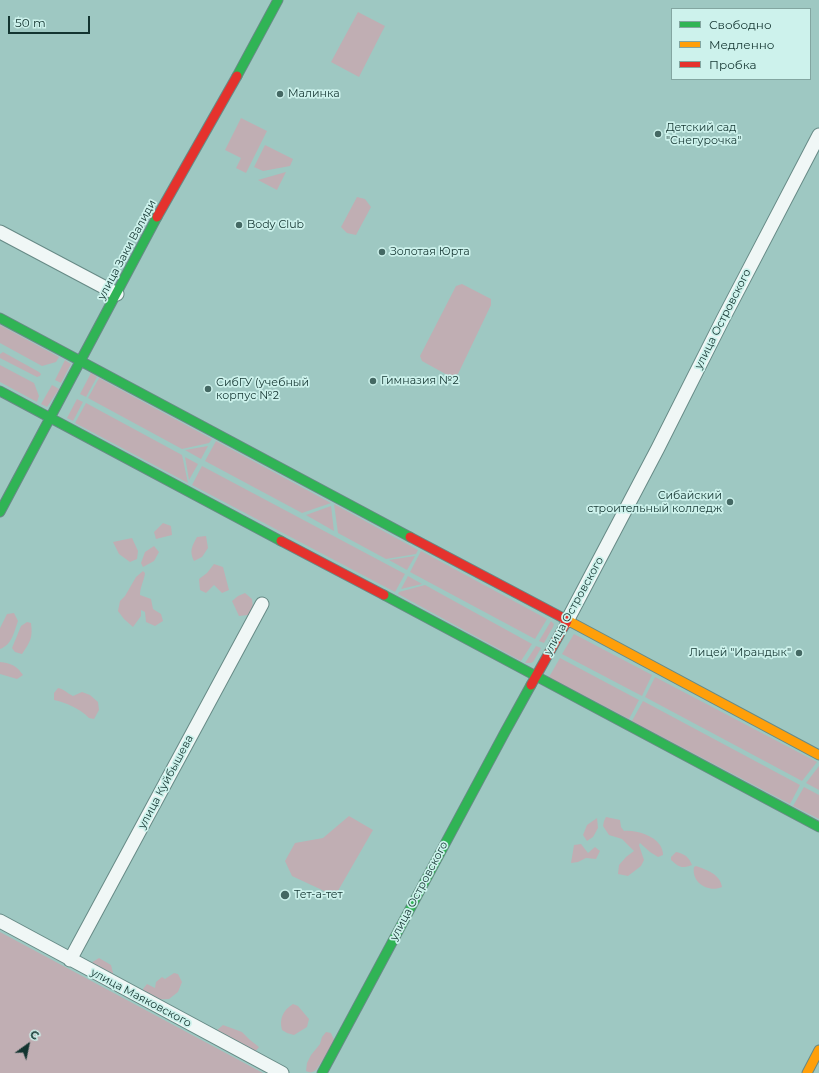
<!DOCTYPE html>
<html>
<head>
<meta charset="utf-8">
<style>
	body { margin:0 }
	#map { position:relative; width:819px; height:1073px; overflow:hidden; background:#9ec8c2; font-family:Montserrat,sans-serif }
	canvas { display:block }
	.legend { position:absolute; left:671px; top:8px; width:140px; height:72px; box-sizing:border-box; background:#cdf2ec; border:1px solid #83a6a1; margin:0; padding:5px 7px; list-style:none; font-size:12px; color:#133430 }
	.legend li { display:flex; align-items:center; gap:8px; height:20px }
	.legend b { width:20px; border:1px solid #83a6a1 }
	.north { position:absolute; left:8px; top:1025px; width:40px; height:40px; -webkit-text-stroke:3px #cdf2ec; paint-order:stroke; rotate:33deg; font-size:11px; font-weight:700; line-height:16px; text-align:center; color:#133430 }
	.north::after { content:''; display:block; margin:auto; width:14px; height:18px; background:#133430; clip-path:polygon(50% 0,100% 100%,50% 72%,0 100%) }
	.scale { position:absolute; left:8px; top:16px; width:82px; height:18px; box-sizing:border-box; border:2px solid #133430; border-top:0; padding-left:5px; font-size:12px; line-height:14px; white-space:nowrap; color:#133430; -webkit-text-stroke:3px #cdf2ec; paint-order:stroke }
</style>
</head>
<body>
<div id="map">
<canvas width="819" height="1073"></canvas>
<ul class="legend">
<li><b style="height:5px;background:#30b455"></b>Свободно</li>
<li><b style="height:5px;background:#ff9f0a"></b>Медленно</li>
<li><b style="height:5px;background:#e5322d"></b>Пробка</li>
</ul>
<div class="north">С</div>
<div class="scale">50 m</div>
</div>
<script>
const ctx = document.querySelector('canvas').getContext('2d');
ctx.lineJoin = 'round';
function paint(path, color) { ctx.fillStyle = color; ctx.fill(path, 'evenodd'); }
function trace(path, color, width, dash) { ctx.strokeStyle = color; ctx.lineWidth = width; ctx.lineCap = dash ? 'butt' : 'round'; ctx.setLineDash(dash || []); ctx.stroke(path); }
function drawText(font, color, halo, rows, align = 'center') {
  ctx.font = font + ' Montserrat,sans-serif'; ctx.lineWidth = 3.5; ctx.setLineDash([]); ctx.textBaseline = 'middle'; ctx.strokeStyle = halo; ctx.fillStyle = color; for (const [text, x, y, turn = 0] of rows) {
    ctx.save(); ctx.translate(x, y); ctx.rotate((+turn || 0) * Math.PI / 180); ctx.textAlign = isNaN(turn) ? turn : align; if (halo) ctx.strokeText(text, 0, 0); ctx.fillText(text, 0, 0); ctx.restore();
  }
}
paint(new Path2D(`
	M358 12 385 26 359 77 331 62Z
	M241 118 267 131 246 173 236 168 241 158 225 150Z
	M265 145 293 159 290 166 263 171 254 167Z
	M286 172 277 190 258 180Z
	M357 197 365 199 371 207 356 235 347 233 341 227Z
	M462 284 491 299V305L458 374 451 377 422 361 420 356 456 286Z
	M0 325 59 357 56 362 42 366 0 343Z
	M3 352 39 372 41 374 40 376 37 377 0 358V354Z
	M65 360 71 364 61 383 55 380Z
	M0 365 34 383 39 396 37 402 0 382Z
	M91 373 97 377 86 397 80 394Z
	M99 378 212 439 209 443 182 449 88 398Z
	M52 385 59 389 47 407 41 404Z
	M77 399 83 402 73 421 67 418Z
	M86 403 182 455 188 483 75 423Z
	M216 441 331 503 302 513 205 461Z
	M208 446 201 459 185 450Z
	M185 457 198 464 189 480Z
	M202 466 405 574 395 592 192 485Z
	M334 504 418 550 416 554 386 559 338 533Z
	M331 506 334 531 306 515Z
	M163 523 171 526 172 535 156 539 154 532Z
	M206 536 208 548 202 557 194 561C189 551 192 546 197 537Z
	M132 538 138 551 137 559 130 562 119 554 113 542Z
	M154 546 159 552 154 561 143 567 141 563 145 552Z
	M421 551 547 619 535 639 410 572Z
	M415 556 407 570 389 560Z
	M214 564 223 567 229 590 222 593 214 585 206 593 200 590 199 579 207 573Z
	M143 571 145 573C144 581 140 587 140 595L151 599 153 609 161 614 163 621 155 626 146 622 145 612 141 610V616L133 627 124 619 118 611 120 601 125 596 136 577Z
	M408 576 422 584 401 589Z
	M425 585 532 644 521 661 398 594 399 592Z
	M245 593 252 599 253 608 248 615 239 616 232 601 238 596Z
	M14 613 18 621C14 632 12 645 0 649V628L7 614Z
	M551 621 554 624 553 627 544 643 539 641Z
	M27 622 31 623C33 638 30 642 22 654L15 652 12 648 21 626Z
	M574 634 652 675 642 696 562 654Z
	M536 646 541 648 533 662 531 663H525Z
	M560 658 639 700 629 719 549 677Z
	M0 662C11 663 17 666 23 675L17 679 0 674Z
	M655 677 817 762 802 781 645 697Z
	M58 688C64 689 67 693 73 696L82 692 90 695 98 702 99 710 94 719 89 718C81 709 65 702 54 700V693Z
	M643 701 800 785 790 804 632 721Z
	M819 766V790L806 783Z
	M804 787 819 795V819L793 806Z
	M349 816 373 830 335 896 292 876 285 861 295 843 323 838Z
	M606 817 620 820 621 827 624 831C636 830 653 835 660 845 662 848 663 852 663 855L658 857 650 852 640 843 639 845 644 860 641 866 628 876 618 874 619 865 626 857 634 851 622 839 609 835 603 826 604 821Z
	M597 818 598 828 593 837 587 841 583 835 587 825Z
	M581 844 588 853 595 847 600 851 596 859 586 858 578 862 571 863 574 845Z
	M676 852C685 854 689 857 692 865 681 869 679 867 671 860V857Z
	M696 866C707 870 720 874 722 887 709 893 691 883 694 867Z
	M0 932 263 1073H0Z
	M99 958 111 965 114 977 95 969 91 963Z
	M174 973 178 974 182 982 178 992 169 999 152 1000 144 996 143 989 147 984 155 988 156 982 162 977 165 979Z
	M293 1004 298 1006 309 1019 307 1027 294 1035 287 1033 282 1030C279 1019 283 1010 293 1004Z
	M223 1025 242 1032 250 1040 259 1047 255 1052 216 1031Z
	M326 1032 331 1033 335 1042 316 1070C312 1073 310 1073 306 1071L307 1063 311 1055 320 1044 322 1037Z`), '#c0aeb3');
const street = new Path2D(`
	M0 232 117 294
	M567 621 658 448 723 319 819 135
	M0 921 282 1073
	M70 960 262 604`);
const fast = new Path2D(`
	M237 76 278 0
	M0 318 410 537
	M0 391 281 541
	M0 512 157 217
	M384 595 819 827
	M322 1073 505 732 531 685`);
const slow = new Path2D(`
	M567 620 819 755
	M807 1073 819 1050`);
const jam = new Path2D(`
	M157 217 237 76
	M410 537 567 620
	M281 541 384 595
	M531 685 567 621`);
trace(street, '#678a86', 15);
trace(fast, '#678a86', 11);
trace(slow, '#678a86', 11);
trace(jam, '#678a86', 11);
trace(street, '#f0f7f6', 13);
trace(fast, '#30b455', 9);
trace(slow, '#ff9f0a', 9);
trace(jam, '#e5322d', 9);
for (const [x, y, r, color] of [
	[280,94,4,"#446863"],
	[658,134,4,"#446863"],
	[239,225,4,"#446863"],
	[382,252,4,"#446863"],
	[373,381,4,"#446863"],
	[208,389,4,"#446863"],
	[730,502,4,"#446863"],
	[799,653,4,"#446863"],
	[285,895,5,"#446863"]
]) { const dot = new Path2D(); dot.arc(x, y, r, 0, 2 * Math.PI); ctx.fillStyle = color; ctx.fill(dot); trace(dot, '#cdf2ec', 1.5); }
drawText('11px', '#133430', '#cdf2ec', [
	["Малинка",288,94],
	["Детский сад",666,128],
	["\"Снегурочка\"",666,141],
	["Body Club",247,225],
	["Золотая Юрта",390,252],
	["Гимназия №2",381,381],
	["СибГУ (учебный",216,383],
	["корпус №2",216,396],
	["Сибайский",722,496,"right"],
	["строительный колледж",722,509,"right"],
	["Лицей \"Ирандык\"",791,653,"right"],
	["Тет-а-тет",294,895]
], 'left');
drawText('11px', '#133430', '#cdf2ec', [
	["улица Заки Валиди",127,250,-62],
	["улица Островского",723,319,-63],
	["улица Островского",574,606,-61],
	["улица Куйбышева",166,782,-62],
	["улица Островского",419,891,-62],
	["улица Маяковского",141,998,28]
]);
</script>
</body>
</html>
